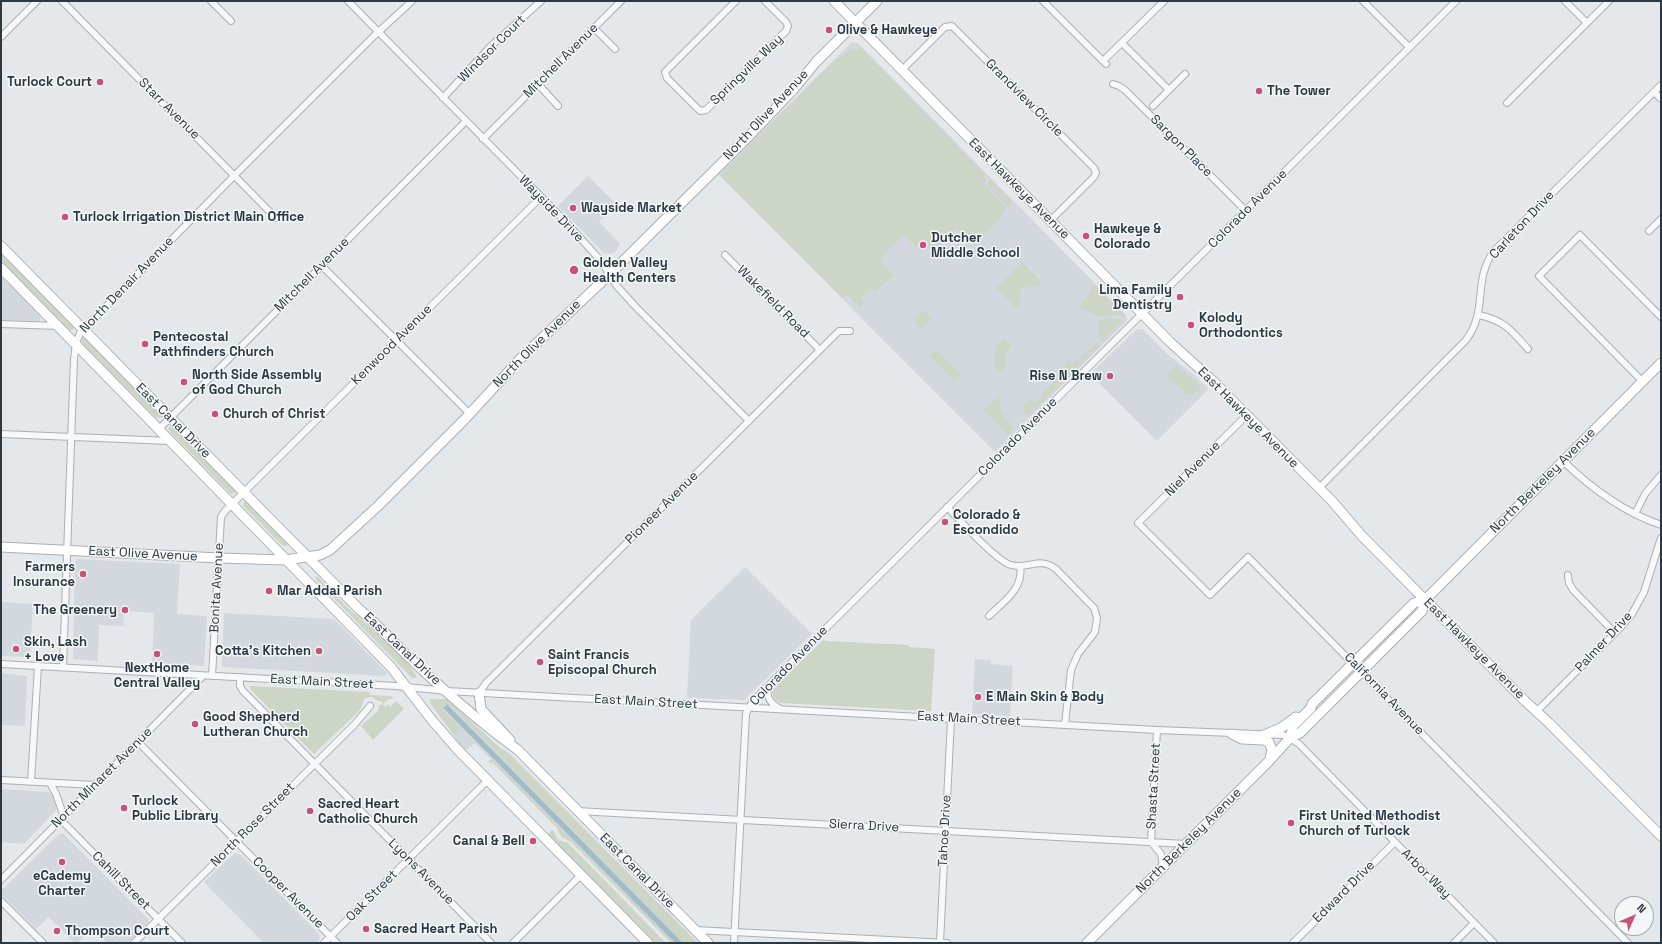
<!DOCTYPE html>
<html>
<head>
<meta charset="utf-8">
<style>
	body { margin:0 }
	#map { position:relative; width:1662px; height:944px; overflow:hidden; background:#e4e8eb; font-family:"Space Grotesk",sans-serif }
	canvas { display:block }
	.frame { position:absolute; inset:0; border:2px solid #2c3943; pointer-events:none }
	.north { position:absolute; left:1614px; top:896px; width:40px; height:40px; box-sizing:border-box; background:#f4f7f8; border:1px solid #a4abb0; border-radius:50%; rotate:45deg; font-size:11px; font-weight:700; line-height:16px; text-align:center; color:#2c3943 }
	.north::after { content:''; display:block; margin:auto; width:14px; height:18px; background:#c95179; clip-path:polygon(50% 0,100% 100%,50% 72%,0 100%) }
</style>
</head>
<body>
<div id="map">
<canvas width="1662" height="944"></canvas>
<div class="frame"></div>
<div class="north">N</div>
</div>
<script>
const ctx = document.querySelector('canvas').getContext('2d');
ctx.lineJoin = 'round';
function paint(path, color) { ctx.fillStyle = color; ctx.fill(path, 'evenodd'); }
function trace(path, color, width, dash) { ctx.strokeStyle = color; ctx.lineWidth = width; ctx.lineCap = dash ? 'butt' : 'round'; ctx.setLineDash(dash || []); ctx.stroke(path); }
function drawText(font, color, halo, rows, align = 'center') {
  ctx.font = font + ' "Space Grotesk",sans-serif'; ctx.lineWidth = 3; ctx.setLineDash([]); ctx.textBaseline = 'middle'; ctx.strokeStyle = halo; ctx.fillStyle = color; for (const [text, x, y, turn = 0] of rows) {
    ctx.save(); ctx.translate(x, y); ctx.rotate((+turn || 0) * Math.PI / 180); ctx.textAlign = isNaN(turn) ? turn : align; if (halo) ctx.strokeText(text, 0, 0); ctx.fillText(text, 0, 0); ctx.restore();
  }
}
paint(new Path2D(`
	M852 42 859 44 1126 315 1127 319 1125 323 995 452 718 174Z
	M588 176 616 204 599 222 620 244 615 252 611 254 604 253 558 206Z
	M1 276 41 316 40 321 1 320Z
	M1137 329 1144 330 1167 354 1193 374 1209 389 1157 441 1090 374Z
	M77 559 180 564 177 614 207 616 204 665 202 666 152 663 154 613 124 611 123 626 99 625 98 661 73 659 75 562Z
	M745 567 812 634 744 700 687 698 691 620Z
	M1 602 33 604 30 657 1 656Z
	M224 613 334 619 386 672 387 674 384 676 223 667 222 665Z
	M975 659 991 660V664L1013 666 1010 716 972 714Z
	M1 673 27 676 25 726 1 725Z
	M461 729 475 743 467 750 455 735Z
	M1 789 49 792 53 796 57 809 24 844 1 842Z
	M63 833 148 919V923L128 943H107L93 928 77 943H74L49 917 36 929 1 894 2 890 59 834Z
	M235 853 241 855 318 933 320 938 317 943H264L204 882Z`), '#d2d8dd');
paint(new Path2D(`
	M861 48 986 175 983 177 986 180 983 183 1006 208 997 222 974 244 957 228 935 250 927 248 919 250 904 235 880 258 883 261 881 263 893 275 875 292 870 288 860 298 864 303 860 308 846 294 842 298 720 175 838 57H842L848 51Z
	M990 179 1011 200V203L1008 207 987 184Z
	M1 252 74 326 73 330H69L1 261Z
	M1022 262 1042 282 1038 286 1021 288 1019 305 1016 308 996 288Z
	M1094 284 1123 314V316L1110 315 1097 316 1079 307 1087 297Z
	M923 310 932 318 922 329 913 320Z
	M1107 318 1123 320 1122 322 1102 342 1099 340V323L1100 320Z
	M82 338H85L161 414V418H156L82 343Z
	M1004 338 1012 346 1006 352V368L1000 373 995 370V347Z
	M1097 342 1100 345 1073 371 1070 375 1065 373 1063 369 1064 365 1069 360 1073 364Z
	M936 350 961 375 954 381 929 356Z
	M1176 365 1202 387 1193 395 1189 394 1188 396 1167 376Z
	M1059 376 1063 382 1029 415 1022 409 1023 406 1030 399 1035 403Z
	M998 396H999C999 411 1004 417 1014 427L1008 435 984 410Z
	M170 426 174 427 236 491 235 493 231 494 169 431 168 429Z
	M247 501 287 542V546H283L244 507 243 503Z
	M316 576 318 577C331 590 343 604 357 616 372 629 411 661 417 678H412L316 580Z
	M824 639 826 641 909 645V647L935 649 931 711 781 703 776 701 772 694 774 688Z
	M250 686 369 692 370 695 391 696 394 699H389L383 704 385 707 388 704 390 707 396 701 404 709 373 740 361 726 378 711 379 705H382V701H378L372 697C361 697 364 704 359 711L314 754 251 690Z
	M430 699H447L499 747 510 754 698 943H683L448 704 443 709 675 943H671L570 841 561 837 557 828 493 763 488 762 491 759 461 729 455 735 467 750 464 749 430 703Z
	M553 830 558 840 568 843 666 943H655L548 834Z`), '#ccd5c6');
paint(new Path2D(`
	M448 704 449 706 683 943H675L443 708Z`), '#a1bcc9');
const street = new Path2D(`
	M62 1 276 218
	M211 1 231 21
	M348 1 563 219 602 262 616 285 634 305 749 421
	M736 1 665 72 667 78 700 111 706 110 786 31 788 26 786 22 765 1
	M1043 1 1106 64
	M1363 1 1409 47
	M1565 1 1587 23
	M594 28 615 49
	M1 37 37 1
	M1122 43 1169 90
	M1103 61 1164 1
	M902 70 945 27 952 26 1094 168 1096 173 1094 177 1050 221
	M538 84 558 106
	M1113 84 1119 86 1125 90 1246 211
	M1654 92 1661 99
	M443 98 490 47 541 1
	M1507 103 1609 1
	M1153 106 1185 74
	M483 139 621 1
	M1649 231 1661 219
	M725 255 820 350
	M322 266 470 414
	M1479 315C1505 321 1511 330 1528 349
	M1 324 59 326
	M1643 382 1539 276 1580 235 1661 317
	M1247 415 1138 523 1210 595 1248 557 1628 943
	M159 429 466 121
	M1 434 170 441
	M1563 461C1592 489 1623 512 1661 525
	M1319 488 1466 340C1489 309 1472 281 1494 251L1661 85
	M947 507C961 521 995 560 1011 565 1028 570 1040 556 1056 569L1094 608 1097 618 1095 632 1078 654 1071 670 1065 724
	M1635 514 1645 494 1661 475
	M1568 575 1569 583 1573 590 1615 633
	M989 616C1003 602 1024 589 1020 566
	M1 664 396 686 447 691 1157 730 1283 735 1290 738 1299 744 1494 943
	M63 667 74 359 76 343 80 333 234 176 374 36 412 1
	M212 676 221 517 225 511 541 197
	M240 677V686L243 691 491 943
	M768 687C766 697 770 703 779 708
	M479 693 486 683 835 335 839 331H850
	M1537 711 1619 629 1632 614 1644 592 1661 538
	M138 742 337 943
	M1 780 95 785
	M31 782 38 666
	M50 783 56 794 64 817
	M577 811 1186 844
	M61 820 182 943
	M1151 842 1157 730
	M1151 842 1161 854 1163 867
	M1 880 203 676
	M1 901 43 943
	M695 930 947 943
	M134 943 355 724 370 706
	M324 943 488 780
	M513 943 581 875
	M734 943 746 714 749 707 755 699 1456 1
	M940 943 951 719
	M1293 943 1395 842
	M1454 943 1474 923`);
const secondary = new Path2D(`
	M834 1 1170 342 1213 381 1332 501 1362 536 1525 701 1549 723 1661 836
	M1 246 359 609C379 626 397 646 416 664 448 694 482 724 518 750L708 943
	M1 268 391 667 431 719 457 749 648 943
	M1 547 219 558 285 560 320 555 330 550 378 506 465 419 521 358 610 274 750 135 793 90 816 62 877 1
	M479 693 481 709 510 740
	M1232 734 1242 739 1263 740 1269 742 1272 750 1270 759
	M1264 735 1281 728 1296 717
	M1290 738 1293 726 1311 708 1312 704 1414 603 1425 600
	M1087 943 1269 761 1290 738 1300 733 1422 611 1425 600 1661 363`);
trace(street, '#a9b0b5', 8);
trace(secondary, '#a9b0b5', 11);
trace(street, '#f7f8fa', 6);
trace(secondary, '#fff', 9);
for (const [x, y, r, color] of [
	[829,30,4,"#c95179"],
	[100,82,4,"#c95179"],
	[1259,91,4,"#c95179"],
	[573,208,4,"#c95179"],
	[65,217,4,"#c95179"],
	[1086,236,4,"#c95179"],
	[923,245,4,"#c95179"],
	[574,270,5,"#c95179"],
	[1180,297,4,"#c95179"],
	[1191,325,4,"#c95179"],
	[145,344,4,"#c95179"],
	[1110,376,4,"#c95179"],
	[184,382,4,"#c95179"],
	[215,414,4,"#c95179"],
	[945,522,4,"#c95179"],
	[83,574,4,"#c95179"],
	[269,591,4,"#c95179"],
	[125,610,4,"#c95179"],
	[16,649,4,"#c95179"],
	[319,651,4,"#c95179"],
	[157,654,4,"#c95179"],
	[540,662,4,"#c95179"],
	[978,697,4,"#c95179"],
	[195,724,4,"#c95179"],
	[124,808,4,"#c95179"],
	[310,811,4,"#c95179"],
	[1291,823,4,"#c95179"],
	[533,841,4,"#c95179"],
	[62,862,4,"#c95179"],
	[366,929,4,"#c95179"],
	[57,931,4,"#c95179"]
]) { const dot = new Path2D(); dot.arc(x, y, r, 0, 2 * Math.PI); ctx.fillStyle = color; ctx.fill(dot); trace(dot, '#f4f7f8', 1.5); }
drawText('bold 13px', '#2c3943', '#f4f7f8', [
	["Olive & Hawkeye",837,30],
	["Turlock Court",92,82,"right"],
	["The Tower",1267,91],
	["Wayside Market",581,208],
	["Turlock Irrigation District Main Office",73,217],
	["Hawkeye &",1094,229],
	["Colorado",1094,244],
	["Dutcher",931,238],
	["Middle School",931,253],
	["Golden Valley",583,263],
	["Health Centers",583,278],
	["Lima Family",1172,290,"right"],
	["Dentistry",1172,305,"right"],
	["Kolody",1199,318],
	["Orthodontics",1199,333],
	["Pentecostal",153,337],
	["Pathfinders Church",153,352],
	["North Side Assembly",192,375],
	["of God Church",192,390],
	["Rise N Brew",1102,376,"right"],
	["Church of Christ",223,414],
	["Colorado &",953,515],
	["Escondido",953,530],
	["Farmers",75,567,"right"],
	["Insurance",75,582,"right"],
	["Mar Addai Parish",277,591],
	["The Greenery",117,610,"right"],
	["Skin, Lash",24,642],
	["+ Love",24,657],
	["Cotta's Kitchen",311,651,"right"],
	["Saint Francis",548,655],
	["Episcopal Church",548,670],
	["NextHome",157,668,"center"],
	["Central Valley",157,683,"center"],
	["E Main Skin & Body",986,697],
	["Good Shepherd",203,717],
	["Lutheran Church",203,732],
	["Turlock",132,801],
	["Public Library",132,816],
	["Sacred Heart",318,804],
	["Catholic Church",318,819],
	["First United Methodist",1299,816],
	["Church of Turlock",1299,831],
	["Canal & Bell",525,841,"right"],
	["eCademy",62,876,"center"],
	["Charter",62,891,"center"],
	["Sacred Heart Parish",374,929],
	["Thompson Court",65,931]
], 'left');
drawText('13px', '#2c3943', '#f4f7f8', [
	["Windsor Court",492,49,-45],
	["Mitchell Avenue",561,61,-45],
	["Springville Way",747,70,-44],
	["Grandview Circle",1024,98,45],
	["Starr Avenue",169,109,45],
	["North Olive Avenue",766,115,-47],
	["Sargon Place",1181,146,45],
	["East Hawkeye Avenue",1019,189,45],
	["Wayside Drive",551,209,46],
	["Colorado Avenue",1248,209,-45],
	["Carleton Drive",1522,225,-47],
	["Mitchell Avenue",312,275,-45],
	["North Denair Avenue",127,285,-46],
	["Wakefield Road",773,302,45],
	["North Olive Avenue",537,344,-45],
	["Kenwood Avenue",392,345,-45],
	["East Hawkeye Avenue",1248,418,45],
	["East Canal Drive",173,421,45],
	["Colorado Avenue",1018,437,-45],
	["Niel Avenue",1193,469,-45],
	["North Berkeley Avenue",1543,481,-45],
	["Pioneer Avenue",662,508,-45],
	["East Olive Avenue",143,554,3],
	["Bonita Avenue",217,588,-87],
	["Palmer Drive",1604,642,-47],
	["East Canal Drive",402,649,43],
	["East Hawkeye Avenue",1474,649,45],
	["Colorado Avenue",789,666,-46],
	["East Main Street",322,682,3],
	["California Avenue",1384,694,46],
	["East Main Street",646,702,3],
	["East Main Street",969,719,3],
	["North Minaret Avenue",102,778,-45],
	["Shasta Street",1154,786,-87],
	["North Rose Street",253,825,-45],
	["Sierra Drive",864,826,3],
	["Tahoe Drive",945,831,-87],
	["North Berkeley Avenue",1189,841,-45],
	["East Canal Drive",637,871,45],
	["Lyons Avenue",421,872,45],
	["Arbor Way",1426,874,45],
	["Cahill Street",121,881,45],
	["Edward Drive",1344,892,-45],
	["Cooper Avenue",288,893,45],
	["Oak Street",372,896,-45]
]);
</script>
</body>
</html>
